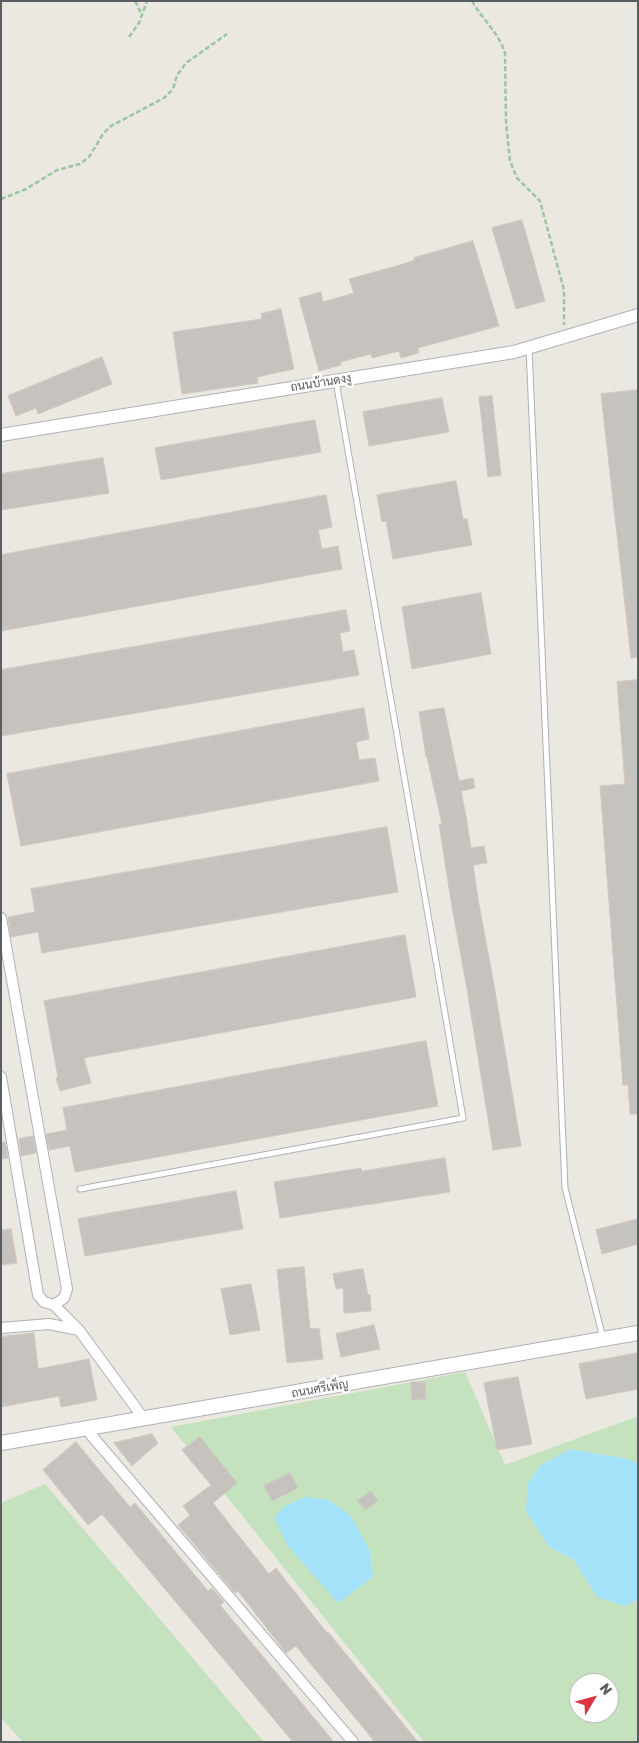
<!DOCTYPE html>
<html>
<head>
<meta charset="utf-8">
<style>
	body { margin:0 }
	#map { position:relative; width:639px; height:1743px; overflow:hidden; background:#ebe7e1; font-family:Rubik,sans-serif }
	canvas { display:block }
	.frame { position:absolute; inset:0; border:2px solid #595e61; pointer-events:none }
	.north { position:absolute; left:569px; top:1673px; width:50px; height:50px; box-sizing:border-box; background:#fff; border:1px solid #bdbfc0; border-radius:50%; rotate:53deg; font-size:14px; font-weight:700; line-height:20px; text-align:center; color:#595e61 }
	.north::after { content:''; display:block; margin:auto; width:18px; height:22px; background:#de3444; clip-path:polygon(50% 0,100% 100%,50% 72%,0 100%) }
</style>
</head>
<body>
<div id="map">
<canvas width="639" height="1743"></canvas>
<div class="frame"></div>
<div class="north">N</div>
</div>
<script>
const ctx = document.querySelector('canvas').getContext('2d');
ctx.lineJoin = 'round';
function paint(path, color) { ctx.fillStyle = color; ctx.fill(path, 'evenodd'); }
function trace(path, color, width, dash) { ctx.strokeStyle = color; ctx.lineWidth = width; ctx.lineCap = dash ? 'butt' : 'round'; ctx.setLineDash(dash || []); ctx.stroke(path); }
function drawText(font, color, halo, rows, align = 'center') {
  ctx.font = font + ' Rubik,Sarabun,sans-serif'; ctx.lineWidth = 5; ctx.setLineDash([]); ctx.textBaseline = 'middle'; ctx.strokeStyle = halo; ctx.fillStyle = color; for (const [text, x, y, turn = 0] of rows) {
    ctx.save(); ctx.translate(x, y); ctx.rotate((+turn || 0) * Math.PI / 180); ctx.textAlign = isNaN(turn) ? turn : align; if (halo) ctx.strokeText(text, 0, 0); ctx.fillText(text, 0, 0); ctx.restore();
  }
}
paint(new Path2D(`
	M465 1372 505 1465 638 1416V1463L623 1458 571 1449 541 1465 528 1483 549 1547 573 1559 597 1597 624 1606 638 1600V1742H424L171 1427ZM370 1551 373 1577 338 1603ZM579 1683H609V1713H579Z
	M45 1484 264 1742H23L1 1718V1503Z`), '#c4e2be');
paint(new Path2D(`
	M571 1449 623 1458 638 1463V1600L624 1606 597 1597 573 1559 549 1547 526 1511 528 1483 541 1465Z
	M305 1497 329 1500 351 1516 370 1551 373 1577 338 1603 288 1546 274 1517 285 1506Z`), '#a3e2f9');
const building = new Path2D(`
	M522 220 545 301 516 309 492 228Z
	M473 241 499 326 418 348 419 353 401 358 399 351 372 358 371 354 340 362 341 365 319 371 299 298 321 292 323 302 354 293 349 279 400 265 415 260 414 258Z
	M281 309 294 369 257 377 258 383 182 394 173 332 262 319 261 314Z
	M102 357 112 384 38 414 36 408 16 416 8 396Z
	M638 390V657L631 658 601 394Z
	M492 396 501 475 488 477 479 397Z
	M442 398 449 432 369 446 363 412Z
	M315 420 321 452 161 480 155 448Z
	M103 458 109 493 1 510V474Z
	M456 481 463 519H467L472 545 393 559 386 521 382 522 377 495Z
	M326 495 332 527 318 530 322 549 338 546 342 569 1 631V555Z
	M481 593 491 654 412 669 402 607Z
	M346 610 350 631 340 633 343 652 354 650 359 675 1 736V670Z
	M638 680V1114H630L628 1085H623L600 786 625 784 617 682Z
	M364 708 369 739 356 742 359 760 375 758 379 781 21 846 7 774Z
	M444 708 459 781 473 778 475 788 461 791 466 816 471 848 484 846 487 863 473 865 478 899 494 985 521 1146 493 1150 467 989 452 907 439 824H442L427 757H426L419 712Z
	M387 827 398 892 42 953 38 932 11 937 8 917 35 912 31 889Z
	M405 935 416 997 84 1058 91 1083 60 1091 56 1078 58 1077 44 1001Z
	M426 1041 438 1106 75 1172 70 1146 49 1150 46 1134 67 1130 63 1108Z
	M33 1136 36 1153 21 1156 19 1139Z
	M5 1142 8 1158 1 1159V1143Z
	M445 1158 450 1192 280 1218 274 1182 361 1168 362 1171Z
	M236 1191 243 1229 85 1256 78 1219Z
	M638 1219V1244L602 1254 596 1230Z
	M11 1229 17 1263 1 1265V1231Z
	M304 1267 310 1329 319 1328 323 1359 287 1363 277 1270Z
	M363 1269 368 1295H370L371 1311 344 1313 343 1288 336 1289 333 1274Z
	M251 1284 260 1330 230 1335 221 1289Z
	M374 1325 380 1349 341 1357 336 1334Z
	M34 1333 38 1369 89 1359 97 1400 61 1407 59 1396 1 1407V1337Z
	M638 1353V1389L586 1399 579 1364Z
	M518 1377 532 1444 497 1450 484 1383Z
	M411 1382H425L426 1399 412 1400Z
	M152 1434 158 1443 132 1466 114 1443Z
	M200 1437 237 1483 213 1503 269 1574 276 1568 327 1633 328 1632 418 1742H375L296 1646 286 1653 238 1591 235 1593 178 1525 190 1515 183 1506 211 1485 182 1450Z
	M76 1442 130 1507 135 1503 208 1591 212 1588 224 1602 220 1605 334 1742H293L102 1514 88 1525 43 1470Z
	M290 1473 298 1488 272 1501 264 1486Z
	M371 1491 378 1501 365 1510 358 1501Z`);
paint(building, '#c6c2be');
trace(building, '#cfc8bf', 1);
const service = new Path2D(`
	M529 348 565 1188 603 1338
	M80 1189 463 1118 336 381`);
const minor = new Path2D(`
	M1 918 67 1289 64 1298 54 1305 44 1302 38 1295 1 1077
	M54 1305 79 1330
	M1 1328 49 1324 79 1330 144 1419
	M86 1429 353 1742`);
const tertiary = new Path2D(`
	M1 435 514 352 638 315`);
const secondary = new Path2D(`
	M1 1443 638 1333`);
trace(service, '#aeb2b6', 7);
trace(minor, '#aeb2b6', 12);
trace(tertiary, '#aeb2b6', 14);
trace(secondary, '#adb2b6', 16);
trace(new Path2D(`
	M135 1 142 15
	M472 1C482 19 499 33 505 53L506 122 510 161 517 178 540 201 564 290V325
	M129 37 139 23 147 1
	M1 199 26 189 57 170 80 164 89 157 103 134 111 126 164 98 173 89 177 75 186 63 227 34`), '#9bc7a0', 2.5, [5, 2.5]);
trace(service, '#fff', 5);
trace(minor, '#fff', 10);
trace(tertiary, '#fff', 12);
trace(secondary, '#fff', 14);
drawText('12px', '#595e61', '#fff', [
	["ถนนบ้านดงงู",321,383,-9],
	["ถนนศรีเพ็ญ",320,1389,-10]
]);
</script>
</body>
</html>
